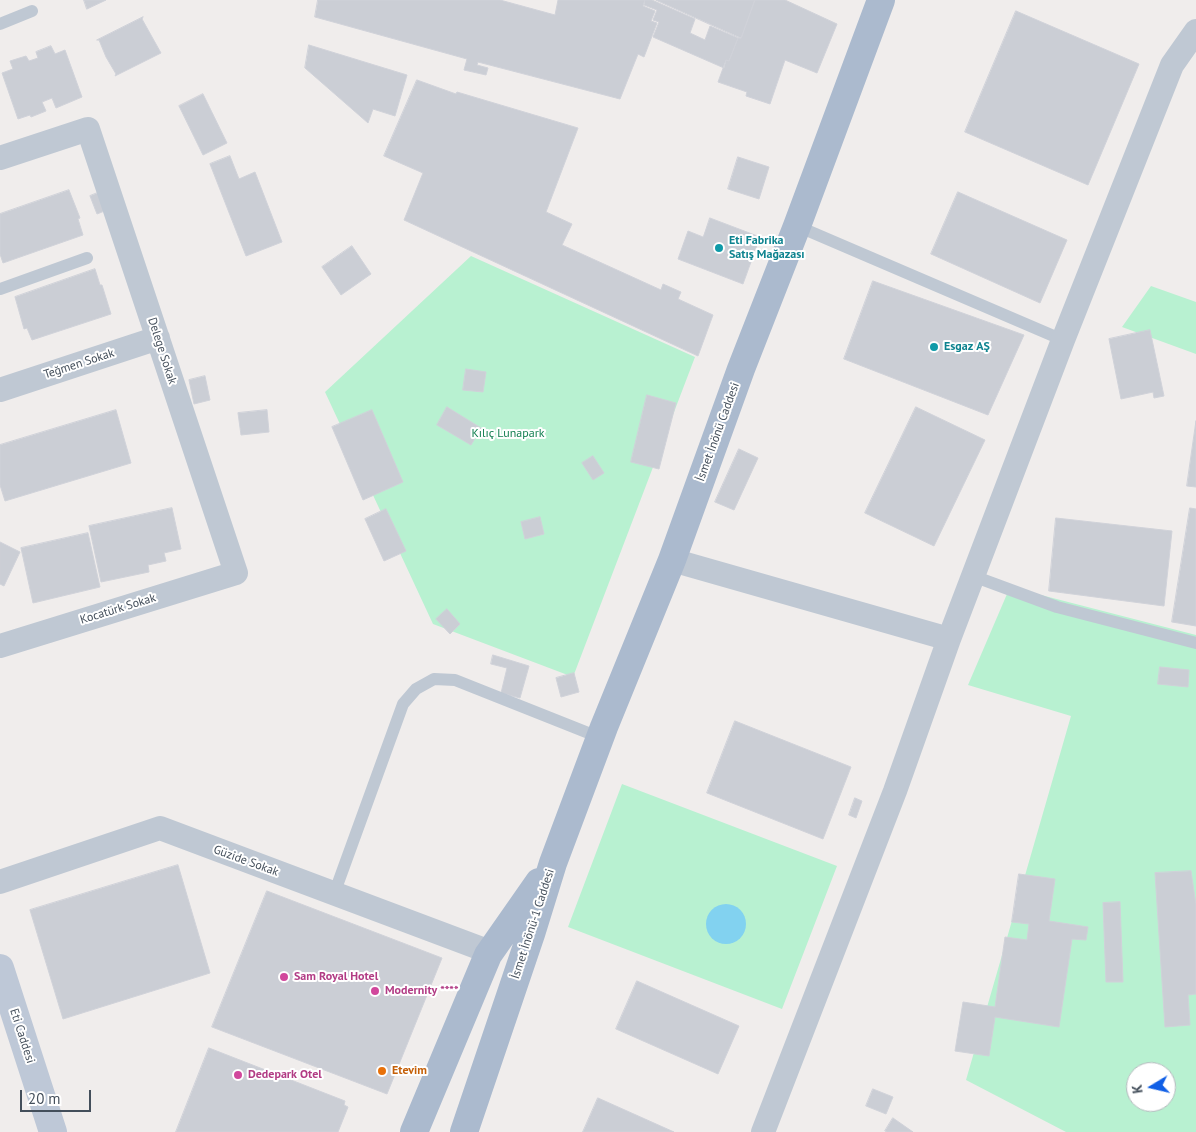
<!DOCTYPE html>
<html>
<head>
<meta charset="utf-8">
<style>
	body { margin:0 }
	#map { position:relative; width:1196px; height:1132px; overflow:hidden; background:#f0edec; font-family:"PT Sans",sans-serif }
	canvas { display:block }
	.north { position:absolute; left:1126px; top:1062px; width:50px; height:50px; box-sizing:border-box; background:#fff; border:1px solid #b4b9bd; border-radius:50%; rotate:261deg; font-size:14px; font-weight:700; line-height:20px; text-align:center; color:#444f5b }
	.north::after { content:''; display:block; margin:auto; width:18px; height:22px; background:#105fe6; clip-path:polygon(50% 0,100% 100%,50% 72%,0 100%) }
	.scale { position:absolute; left:20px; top:1090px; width:71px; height:22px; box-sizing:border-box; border:2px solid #444f5b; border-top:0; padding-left:6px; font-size:15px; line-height:18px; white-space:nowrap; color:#444f5b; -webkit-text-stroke:4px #fff; paint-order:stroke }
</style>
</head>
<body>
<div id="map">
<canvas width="1196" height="1132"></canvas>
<div class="north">K</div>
<div class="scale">20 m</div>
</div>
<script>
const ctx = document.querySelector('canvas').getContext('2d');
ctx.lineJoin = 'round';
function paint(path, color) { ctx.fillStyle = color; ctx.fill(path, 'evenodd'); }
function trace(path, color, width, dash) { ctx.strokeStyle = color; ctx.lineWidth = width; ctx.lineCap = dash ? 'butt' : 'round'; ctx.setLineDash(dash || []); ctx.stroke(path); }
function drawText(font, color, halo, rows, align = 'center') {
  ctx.font = font + ' "PT Sans",sans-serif'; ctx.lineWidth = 4; ctx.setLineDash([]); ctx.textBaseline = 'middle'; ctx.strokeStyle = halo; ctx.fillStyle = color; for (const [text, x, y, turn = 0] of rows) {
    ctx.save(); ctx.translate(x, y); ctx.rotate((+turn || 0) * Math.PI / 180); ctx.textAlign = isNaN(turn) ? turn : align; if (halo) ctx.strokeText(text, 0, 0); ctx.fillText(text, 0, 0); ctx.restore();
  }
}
paint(new Path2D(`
	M471 256 695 357 573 677 433 624 325 392Z
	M1151 286 1196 302V354L1122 327Z
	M1010 587 1196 635V1132H1066L966 1080 1071 716 968 685ZM1136 1072H1166V1102H1136Z
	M622 784 837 866 782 1009 568 927Z`), '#b8f1d1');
paint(new Path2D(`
	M706 924a20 20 0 1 1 40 0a20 20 0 1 1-40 0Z`), '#82d2f0');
const building = new Path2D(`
	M84 0H106L87 9Z
	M318 0H500L555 15 558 0H645L643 6 655 11 651 21 657 23 644 57 638 54 620 99 478 62 477 65 488 68 486 75 464 70 467 59 315 17Z
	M645 0H652L695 19 690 33 705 40 710 26 738 38 729 61 726 60 724 68 653 37 659 22 653 20 657 10 644 5Z
	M656 0H755L741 38Z
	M755 0H785L837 24 817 73 785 60 770 104 746 96 747 92 718 82 726 60 729 61 738 38H741Z
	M1016 11 1139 64 1088 185 965 132Z
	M143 17 142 19 161 53 115 76 116 74 106 57 99 40H97Z
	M309 45 407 75 395 116 373 109 368 123 305 68Z
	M51 46 55 54 65 50 82 97 56 108 52 98 42 102 46 111 31 117 30 115 18 119 2 73 13 69 10 61 26 56 29 61 38 58 36 52Z
	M417 80 456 94 457 92 578 128 546 212 572 224 562 245 661 290 663 284 681 292 678 299 713 315 698 356 404 220 423 173 384 156Z
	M203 94 227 143 203 155 179 106Z
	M230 156 239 179 255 172 282 242 246 256 210 164Z
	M738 157 769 167 759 199 728 189Z
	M69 190 80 218 78 219 83 235 3 263 0 254V214Z
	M100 192 107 210 97 214 90 196Z
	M958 192 1067 240 1040 303 931 254Z
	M710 218 760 237 743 284 678 259 688 231 703 237Z
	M352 246 371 274 341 295 322 267Z
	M95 269 100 285H102L111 314 32 340 27 328 24 329 15 297Z
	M873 281 1024 335 988 415 844 359Z
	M1150 330 1164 396 1154 398 1153 392 1121 399 1109 339Z
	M466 369 486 372 483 392 463 390Z
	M205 376 210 400 194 404 189 380Z
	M647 395 676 403 659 469 631 462Z
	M447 407 481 428 471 445 437 425Z
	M916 407 985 440 934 546 865 513Z
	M116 410 131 463 5 501 0 485V445Z
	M267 410 269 432 241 435 238 413Z
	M372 410 403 482 363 500 332 427Z
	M1196 421V487L1187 486Z
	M739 449 758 458 734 510 715 502Z
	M593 456 604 473 593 480 582 463Z
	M172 508 181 549 164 553 166 561 148 565 149 572 101 582 89 526Z
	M1190 508 1196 509V626L1172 622Z
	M386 509 406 551 384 561 365 519Z
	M540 517 544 534 525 539 521 522Z
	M1056 518 1172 531 1164 606 1049 591Z
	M88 533 100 587 33 603 21 548Z
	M0 542 20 552 4 586 0 584Z
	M447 609 460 624 450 634 436 619Z
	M493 655 529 666 520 698 501 693 507 668 491 664Z
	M1160 667 1189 670 1188 687 1158 684Z
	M574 673 579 692 561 697 556 678Z
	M735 721 851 767 823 839 707 793Z
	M855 798 862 801 856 818 849 815Z
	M178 865 210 973 63 1019 30 910Z
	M1191 871 1196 905V994L1188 995 1190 1025 1165 1027 1155 873Z
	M1019 874 1055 879 1049 921 1088 927 1086 940 1072 939 1059 1027 995 1017 989 1056 955 1051 963 1002 995 1007 1005 937 1027 940 1029 924 1012 922Z
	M267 891 442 958 387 1094 212 1027Z
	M1120 902 1123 982H1106L1103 903Z
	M637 981 739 1026 718 1074 616 1029Z
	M209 1048 345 1101 344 1105 348 1107 338 1132H176Z
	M873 1089 893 1097 886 1114 866 1106Z
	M598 1098 674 1132H583Z
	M893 1118 913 1132H887L885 1131Z`);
paint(building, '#cbced5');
trace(building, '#d0d2d9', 1);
trace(new Path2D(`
	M0 24 32 11
	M797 226 1063 340
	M0 289 87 258
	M973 576 1057 607 1196 643
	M334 894 403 704 416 689 434 679 455 680 601 738`), '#bfc8d3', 12);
trace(new Path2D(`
	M0 158 88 129 236 573 0 646
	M0 390 158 338
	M672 560 949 639
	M0 882 160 828 490 952
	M763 1132 895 791 949 639 1063 340 1172 65 1196 31`), '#bfc8d3', 24);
trace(new Path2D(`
	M0 968 53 1132`), '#bec8d7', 28);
trace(new Path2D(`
	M414 1132 488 955 539 882
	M464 1132 531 934 553 863 604 727 672 560 741 369 797 226 881 0`), '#abbace', 28);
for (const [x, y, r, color] of [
	[719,248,5,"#0f9aa8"],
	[934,347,5,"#0f9aa8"],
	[284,977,5,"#d1479c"],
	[375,991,5,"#d1479c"],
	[382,1071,5,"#e8710a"],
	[238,1075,5,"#d1479c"]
]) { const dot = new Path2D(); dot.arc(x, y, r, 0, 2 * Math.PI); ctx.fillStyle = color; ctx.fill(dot); trace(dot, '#fff', 2); }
drawText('bold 12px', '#0d838f', '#fff', [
	["Eti Fabrika",729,241],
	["Satış Mağazası",729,255],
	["Esgaz AŞ",944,347]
], 'left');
drawText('12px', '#444f5b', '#fff', [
	["Delege Sokak",162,351,72],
	["Teğmen Sokak",79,364,-18],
	["İsmet İnönü Caddesi",718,432,-70],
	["Kocatürk Sokak",118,609,-17],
	["Güzide Sokak",246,861,20],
	["İsmet İnönü-1 Caddesi",533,924,-72],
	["Eti Caddesi",22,1036,72]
]);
drawText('12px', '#127f50', '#fff', [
	["Kılıç Lunapark",508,434]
]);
drawText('bold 12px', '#b23c85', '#fff', [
	["Sam Royal Hotel",294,977],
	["Modernity ****",385,991],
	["Dedepark Otel",248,1075]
], 'left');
drawText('bold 12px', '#c56008', '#fff', [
	["Etevim",392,1071]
], 'left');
</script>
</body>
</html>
